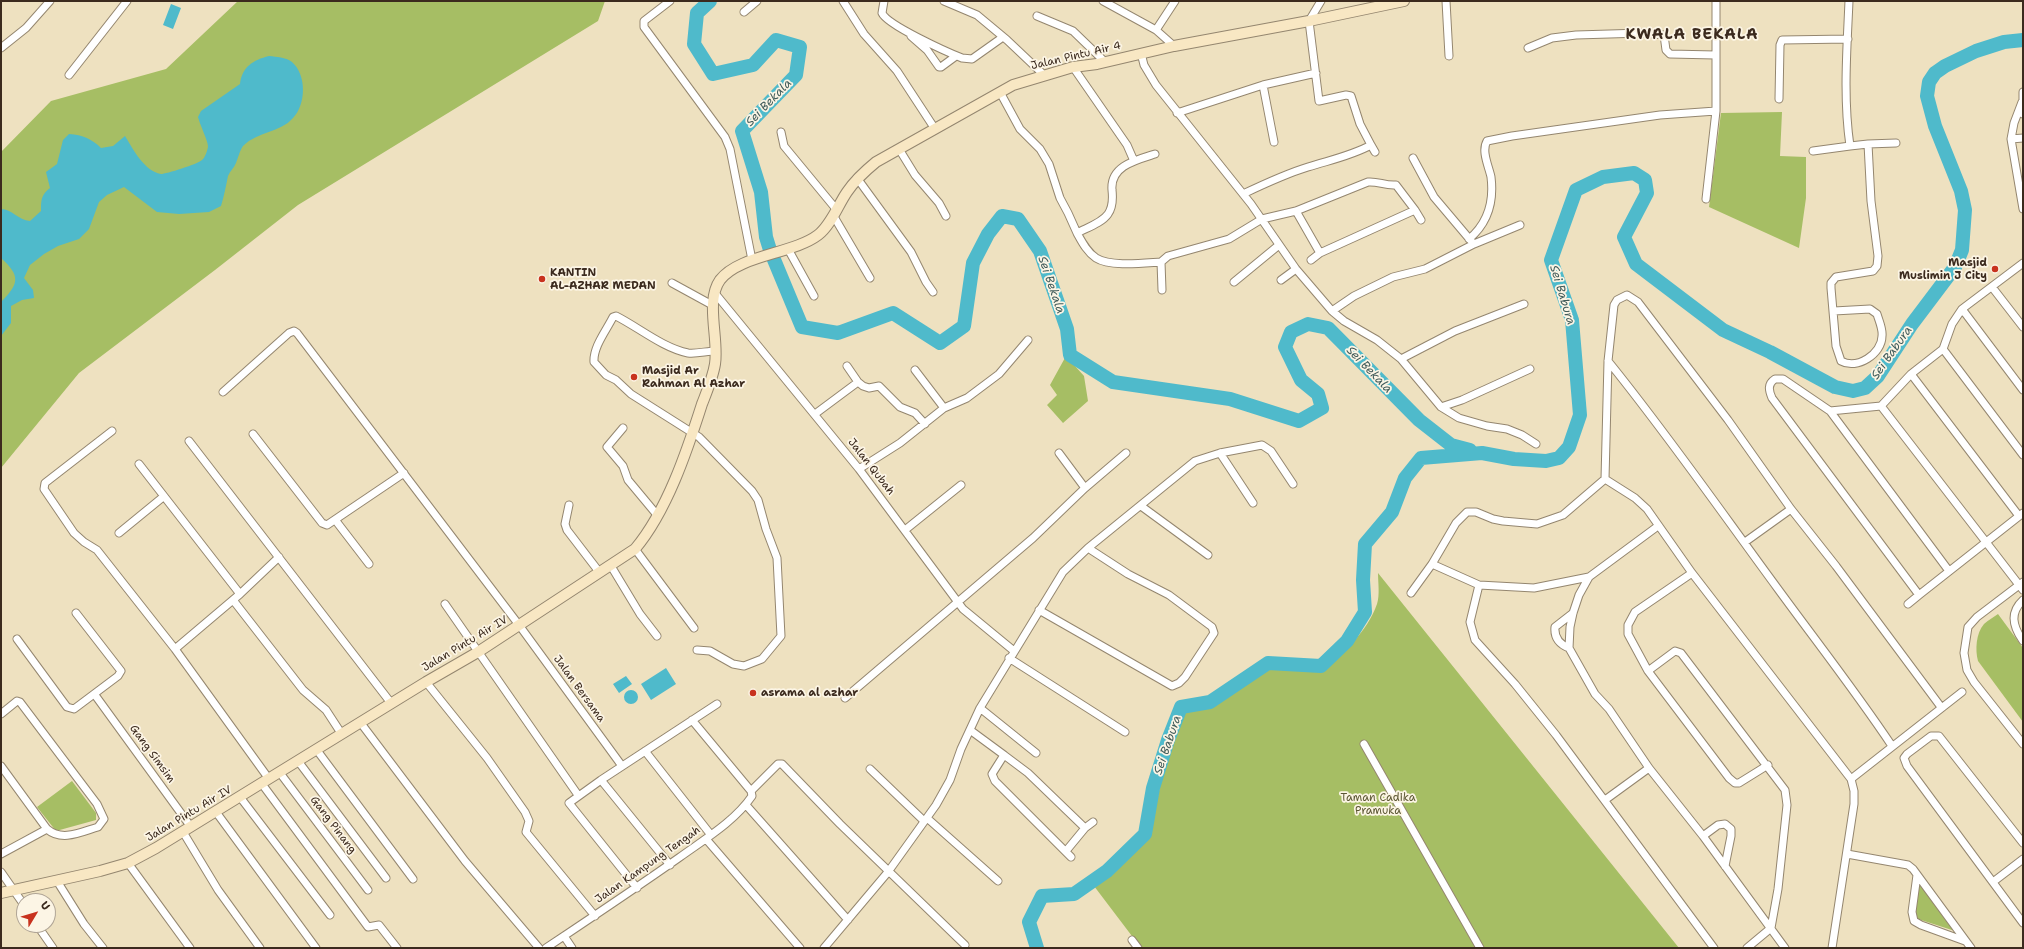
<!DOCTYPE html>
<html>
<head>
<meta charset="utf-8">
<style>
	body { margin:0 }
	#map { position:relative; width:2024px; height:949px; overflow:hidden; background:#eee1c0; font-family:"Shantell Sans",sans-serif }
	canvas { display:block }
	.frame { position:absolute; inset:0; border:2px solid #3b2a1e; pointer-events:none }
	.north { position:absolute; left:16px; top:893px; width:40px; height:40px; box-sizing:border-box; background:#fcf5e5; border:1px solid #afa495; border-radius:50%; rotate:52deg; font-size:11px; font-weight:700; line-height:16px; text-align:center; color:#3b2a1e }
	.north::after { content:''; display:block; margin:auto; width:14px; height:18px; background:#c8321e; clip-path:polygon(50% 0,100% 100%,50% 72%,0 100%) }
</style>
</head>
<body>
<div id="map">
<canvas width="2024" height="949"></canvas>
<div class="frame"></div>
<div class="north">U</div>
</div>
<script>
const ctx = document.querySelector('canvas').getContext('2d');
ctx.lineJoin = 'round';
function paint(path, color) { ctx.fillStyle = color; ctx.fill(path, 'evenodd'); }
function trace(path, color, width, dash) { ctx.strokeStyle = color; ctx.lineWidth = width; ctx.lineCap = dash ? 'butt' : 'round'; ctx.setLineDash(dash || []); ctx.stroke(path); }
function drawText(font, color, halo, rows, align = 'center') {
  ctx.font = font + ' "Shantell Sans",sans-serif'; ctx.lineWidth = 3.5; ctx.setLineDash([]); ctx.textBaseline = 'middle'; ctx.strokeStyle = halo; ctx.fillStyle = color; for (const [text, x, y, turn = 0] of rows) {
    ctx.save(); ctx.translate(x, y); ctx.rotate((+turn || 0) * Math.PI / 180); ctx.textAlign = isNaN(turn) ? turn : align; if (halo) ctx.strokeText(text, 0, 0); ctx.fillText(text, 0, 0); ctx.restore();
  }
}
paint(new Path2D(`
	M238 1H605L598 21 298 205 215 270 79 373 1 468V152L51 101 166 69Z
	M1782 112 1780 156 1806 157V198L1799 248 1709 207 1721 113Z
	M1066 356 1084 376 1088 401 1063 423 1047 405 1057 395 1050 385Z
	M1378 573 1679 948H1141L1094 886 1150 836 1162 776 1184 711 1214 706 1270 667 1323 672C1344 652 1367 632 1377 604 1380 595 1378 582 1378 573Z
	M1998 614 2023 648V722L1978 661C1975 650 1976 633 1984 624 1988 620 1994 617 1998 614Z
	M72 781 96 813V820L56 831 37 807Z
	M1919 883 1955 931 1915 918Z`), '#a6be64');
paint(new Path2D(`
	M171 4 181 8 173 29 163 25Z
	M269 56C277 57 285 57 292 62 307 75 306 105 293 118 280 133 258 131 243 146 240 150 238 158 236 163 234 168 230 171 228 176 226 186 224 196 221 206L209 212 179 214 157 212 124 187 107 195 99 202 89 229 79 239 58 246 44 254 30 265 24 278 33 290 34 298 22 300 11 306V323L1 336V302C19 284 21 276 1 258V209C12 209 18 220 30 221L41 211C41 200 41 195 50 188L46 172 57 164 63 140 69 134C83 135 92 139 101 148L113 146 125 136C133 149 144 171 161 174 166 174 198 164 202 160 205 158 208 149 208 146 208 141 200 125 198 117L201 111 240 84C242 67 253 60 269 56Z
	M666 668 676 684 651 700 641 684Z
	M626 676 632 684 619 693 613 684Z
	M624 697a7 7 0 1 1 14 0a7 7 0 1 1-14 0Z`), '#4fbacb');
trace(new Path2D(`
	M710 1 697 13 694 44 713 74 753 65 776 40 800 47 796 75 742 131 761 192 766 237 770 250 802 327 838 333 893 313 940 343 964 326 973 263 988 234 1002 216 1018 219 1040 251 1067 329 1070 355 1113 382 1230 399 1299 421 1322 408 1318 394 1301 380 1285 347 1291 332 1308 324 1328 328 1419 420 1451 445 1470 450
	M1037 948 1029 922 1042 896 1074 894 1107 871 1145 834 1153 788 1168 740 1181 707 1210 702 1268 663 1321 666 1347 641 1365 612 1363 580 1365 544 1392 512 1405 478 1421 458 1482 453 1514 459 1546 461 1559 458 1569 447 1580 415 1572 320 1551 260 1576 190 1603 177 1634 173 1645 180 1647 193 1624 237 1636 264 1723 330 1770 352 1835 387 1853 391 1865 388 1878 376 1912 324 1955 267 1962 250 1965 210 1961 191 1935 126 1927 96 1929 82 1935 73 1945 66 1976 51 2004 42 2023 40`), '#4fbacb', 14);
const minor = new Path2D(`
	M670 1 644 21V27L725 137 730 149 752 260
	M843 1 864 34 897 71 935 129
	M884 1 882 13C887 25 947 52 962 58L972 59 1003 37
	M944 1 977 15 1007 40 1045 76
	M1103 1 1156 30
	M1321 1 1309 21 1319 101 1346 95 1351 96 1360 124 1371 145
	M1446 1 1449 56
	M744 12 757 1
	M1037 16 1073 31 1104 61
	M911 36 927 50 939 67H941L956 56
	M1174 46 1156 30 1175 1
	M1 48 26 28 50 1
	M1528 48 1552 38 1576 35 1643 33 1664 35 1666 50 1670 54 1715 55
	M1141 53 1144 65 1156 85 1251 204 1296 269 1332 311 1344 321 1377 340 1401 359 1441 407 1459 418 1487 426 1507 429 1522 435 1536 444
	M1073 67 1127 145 1134 161
	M69 75 127 1
	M1263 85 1274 142
	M2023 92V114
	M1001 94 1020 129 1040 149 1049 164 1060 198 1068 213 1077 233
	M1779 99 1780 45 1782 40 1848 39
	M2022 102 2014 123 2011 139 2023 209
	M1177 113 1263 85 1316 73
	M781 132 784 146 836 209
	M2011 139 2023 138
	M1868 144 1896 143
	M899 149 915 175 939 203 946 216
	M1813 151 1850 146
	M1155 154C1136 160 1110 166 1112 190 1113 199 1113 207 1108 214 1102 223 1086 228 1077 233 1082 242 1087 252 1096 258 1110 267 1144 263 1161 262
	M1413 158 1434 197 1472 242
	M857 178 911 252 926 282 933 292
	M1243 194C1264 184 1285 174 1308 167 1330 160 1351 156 1371 145L1375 152
	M1706 199 1716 111V1
	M1415 210 1421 220
	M833 215 870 278
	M1469 239C1488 223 1494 201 1491 177 1489 167 1481 151 1487 141L1512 136 1660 115 1716 111
	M788 249 814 296
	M1311 260 1320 253
	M2023 263 1962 309 1952 324 1943 349 1911 374 1881 406 2023 590
	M1281 280 1296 269
	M1234 282 1279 245
	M672 283 714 306
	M1992 287 2023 327
	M1162 290 1161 262 1168 256 1229 239 1262 219 1296 211 1368 182C1378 181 1385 186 1396 185L1415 210 1320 253 1296 211
	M714 292 859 469 963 609 1014 651
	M1962 309 2023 390
	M1332 311 1354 296 1393 277 1425 269 1474 244 1520 225
	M1834 311 1870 309 1877 314C1879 321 1883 329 1882 336 1882 354 1857 370 1841 361L1836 346 1831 288V283L1836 277 1873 271 1877 266 1878 256 1871 201 1868 144 1850 146C1843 98 1847 49 1849 1
	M1943 349 2023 455
	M1401 359 1455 331 1524 304
	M1608 361C1668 435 1722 513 1778 589 1816 641 1856 692 1892 746
	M847 366 858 382 863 386 869 388 879 386 900 407 915 413 925 424
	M915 370 944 408
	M1911 374 2019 516
	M223 392 289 333 294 331 297 333 519 625 622 766
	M1881 406 1830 411 1783 379H1775C1767 384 1769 391 1772 398L1919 595 2023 513
	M1441 407 1462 400 1530 369
	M1830 411 1949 571
	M815 414 858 382
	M623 428 607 447 623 466 628 480 658 516
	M112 431 45 483 44 489 74 533 84 542 97 550 175 649 269 779
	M253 434 322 523 327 525 404 473
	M189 441 391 703
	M1059 453 1085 488
	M1220 453 1253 503
	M139 464 240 594 175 649
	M859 469 900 443 944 408 967 398 999 374 1028 340
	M1605 479 1635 498 1647 509 1692 573 1851 779 1854 791V804L1832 948
	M569 505 565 524 567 530 600 573
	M1141 506 1208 555
	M336 521 369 564
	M905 530 961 485
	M119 533 163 497
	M1745 542 1791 509
	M635 549 694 628
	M1432 564 1479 585 1534 588 1589 577 1658 526
	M611 566 640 614 657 636
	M1692 573 1635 612 1628 625V634L1648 671 1729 778 1735 783H1739L1768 765
	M1589 577 1579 595 1573 613 1570 627 1569 648 1595 694 1609 709 1649 768 1703 836 1785 948
	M2023 582 1977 617 1968 627 1964 653 1967 670 1974 682 2023 744
	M1479 585 1470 622 1475 640 1515 684 1556 735 1714 948
	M1411 593 1432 564 1456 523 1467 512H1476L1493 519 1503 521 1537 524 1563 515 1605 479 1608 361 1614 305 1617 300 1627 295 1638 302 1728 420 1791 509 1836 566 1941 707
	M240 594 279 557
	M233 600 303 690 326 710 341 733
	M2023 600C2009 613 2013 627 2023 641
	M445 604 578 795
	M1908 604 1919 595
	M1039 610 1172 686 1179 683 1185 677 1214 633 1212 627 1169 595 1128 574 1088 548
	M17 639 67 707 74 709 118 676 121 671 76 613
	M1569 648C1559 644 1554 637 1555 627L1573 613
	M697 650 710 651 733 664 744 666 762 659 781 636 777 558 766 529 758 500 752 491 699 437 631 394 616 380 606 375 594 362C593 347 606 331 613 317L616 316C638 327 663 348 688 353 697 354 707 351 716 351
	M1009 658 1125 732
	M1648 671 1675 651 1681 653 1785 790 1787 805 1778 889 1771 928 1747 948
	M426 682 487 758 525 812 529 821 526 832 595 916
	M95 695 191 827
	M845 698 1033 538 1085 488 1126 453
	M980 708 1036 753
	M1 714 17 701 20 702 97 804 104 819 98 827C81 832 62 842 47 829L1 766
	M692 720 751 791
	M360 722 465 861 539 948
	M970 730 1004 755 992 774 995 781 1071 857
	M1364 744 1480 948
	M316 749 413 879
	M645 751 711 835
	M1004 755 1028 773 1085 828 1093 822
	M298 761 386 878
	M870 769 924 821
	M280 773 368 890
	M1851 779 1962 692
	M601 780 670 865
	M262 784 368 927 379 925 397 948
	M751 791 778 764H782L840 824 965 945
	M240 797 330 915
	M1605 800 1649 768
	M746 805 848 920
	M216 812 316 948
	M927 818 998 881
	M183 832 218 890 260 948
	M1703 836 1718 825 1725 824 1731 829V836L1725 866
	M706 839 800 948
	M2023 843 1939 736H1931L1907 754 1904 758 1907 766 2023 923
	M1066 851 1085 828
	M1 854 47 829
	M1847 854 1908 865 1913 869 1971 948
	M128 863 190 948
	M1 872 24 905
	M1917 875 1912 912 1914 921 1921 925 1965 941
	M57 881 84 924 103 948
	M1993 882 2023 859
	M637 888 569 803 601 780 717 704
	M37 925 53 948
	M564 936 572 948
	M1132 940 1138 948
	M546 948C591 918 636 888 680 857 705 839 735 821 752 796L751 791
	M824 948 888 872 936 805 950 780 961 749 980 708 1063 572 1088 548 1195 461 1220 453 1262 445 1271 451 1293 484`);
const secondary = new Path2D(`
	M1 893 100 871 128 863 156 848 426 682 478 652 635 549C667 511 687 451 702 404 707 391 713 377 715 364 719 339 705 301 720 280 739 255 793 254 818 235 831 225 838 205 847 192 855 180 865 171 876 162L1013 85 1073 67 1097 64 1174 46 1309 21 1404 1`);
trace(minor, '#94866f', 9);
trace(secondary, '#94866f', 12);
trace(minor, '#fff', 7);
trace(secondary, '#f8e7c3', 10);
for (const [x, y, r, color] of [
	[1995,269,4,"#c8321e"],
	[542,279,4,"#c8321e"],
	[634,377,4,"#c8321e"],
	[753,693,4,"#c8321e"]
]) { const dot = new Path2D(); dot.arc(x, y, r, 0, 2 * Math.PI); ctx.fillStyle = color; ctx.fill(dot); trace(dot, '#fcf5e5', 1.5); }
drawText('11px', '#3b2a1e', '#fcf5e5', [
	["Jalan Pintu Air 4",1076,56,-13],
	["Jalan Qubah",871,467,52],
	["Jalan Pintu Air IV",465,644,-31],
	["Jalan Bersama",579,689,54],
	["Gang Simsim",152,754,54],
	["Jalan Pintu Air IV",189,814,-31],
	["Gang Pinang",333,825,53],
	["Jalan Kampung Tengah",648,865,-35]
]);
drawText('bold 11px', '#3b2a1e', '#fcf5e5', [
	["Masjid",1987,263,"right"],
	["Muslimin J City",1987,276,"right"],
	["KANTIN",550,273],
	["AL-AZHAR MEDAN",550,286],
	["Masjid Ar",642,371],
	["Rahman Al Azhar",642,384],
	["asrama al azhar",761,693]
], 'left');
drawText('11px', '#5b5633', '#fcf5e5', [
	["Taman Cadika",1378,798],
	["Pramuka",1378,811]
]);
drawText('italic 12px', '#425c5b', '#fcf5e5', [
	["Sei Bekala",769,103,-46],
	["Sei Bekala",1051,285,71],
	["Sei Babura",1562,295,73],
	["Sei Babura",1892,353,-55],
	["Sei Bekala",1369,370,46],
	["Sei Babura",1168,745,-71]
]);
ctx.letterSpacing = '1px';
drawText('bold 15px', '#3b2a1e', '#fcf5e5', [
	["KWALA BEKALA",1692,35]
]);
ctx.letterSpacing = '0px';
</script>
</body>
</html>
